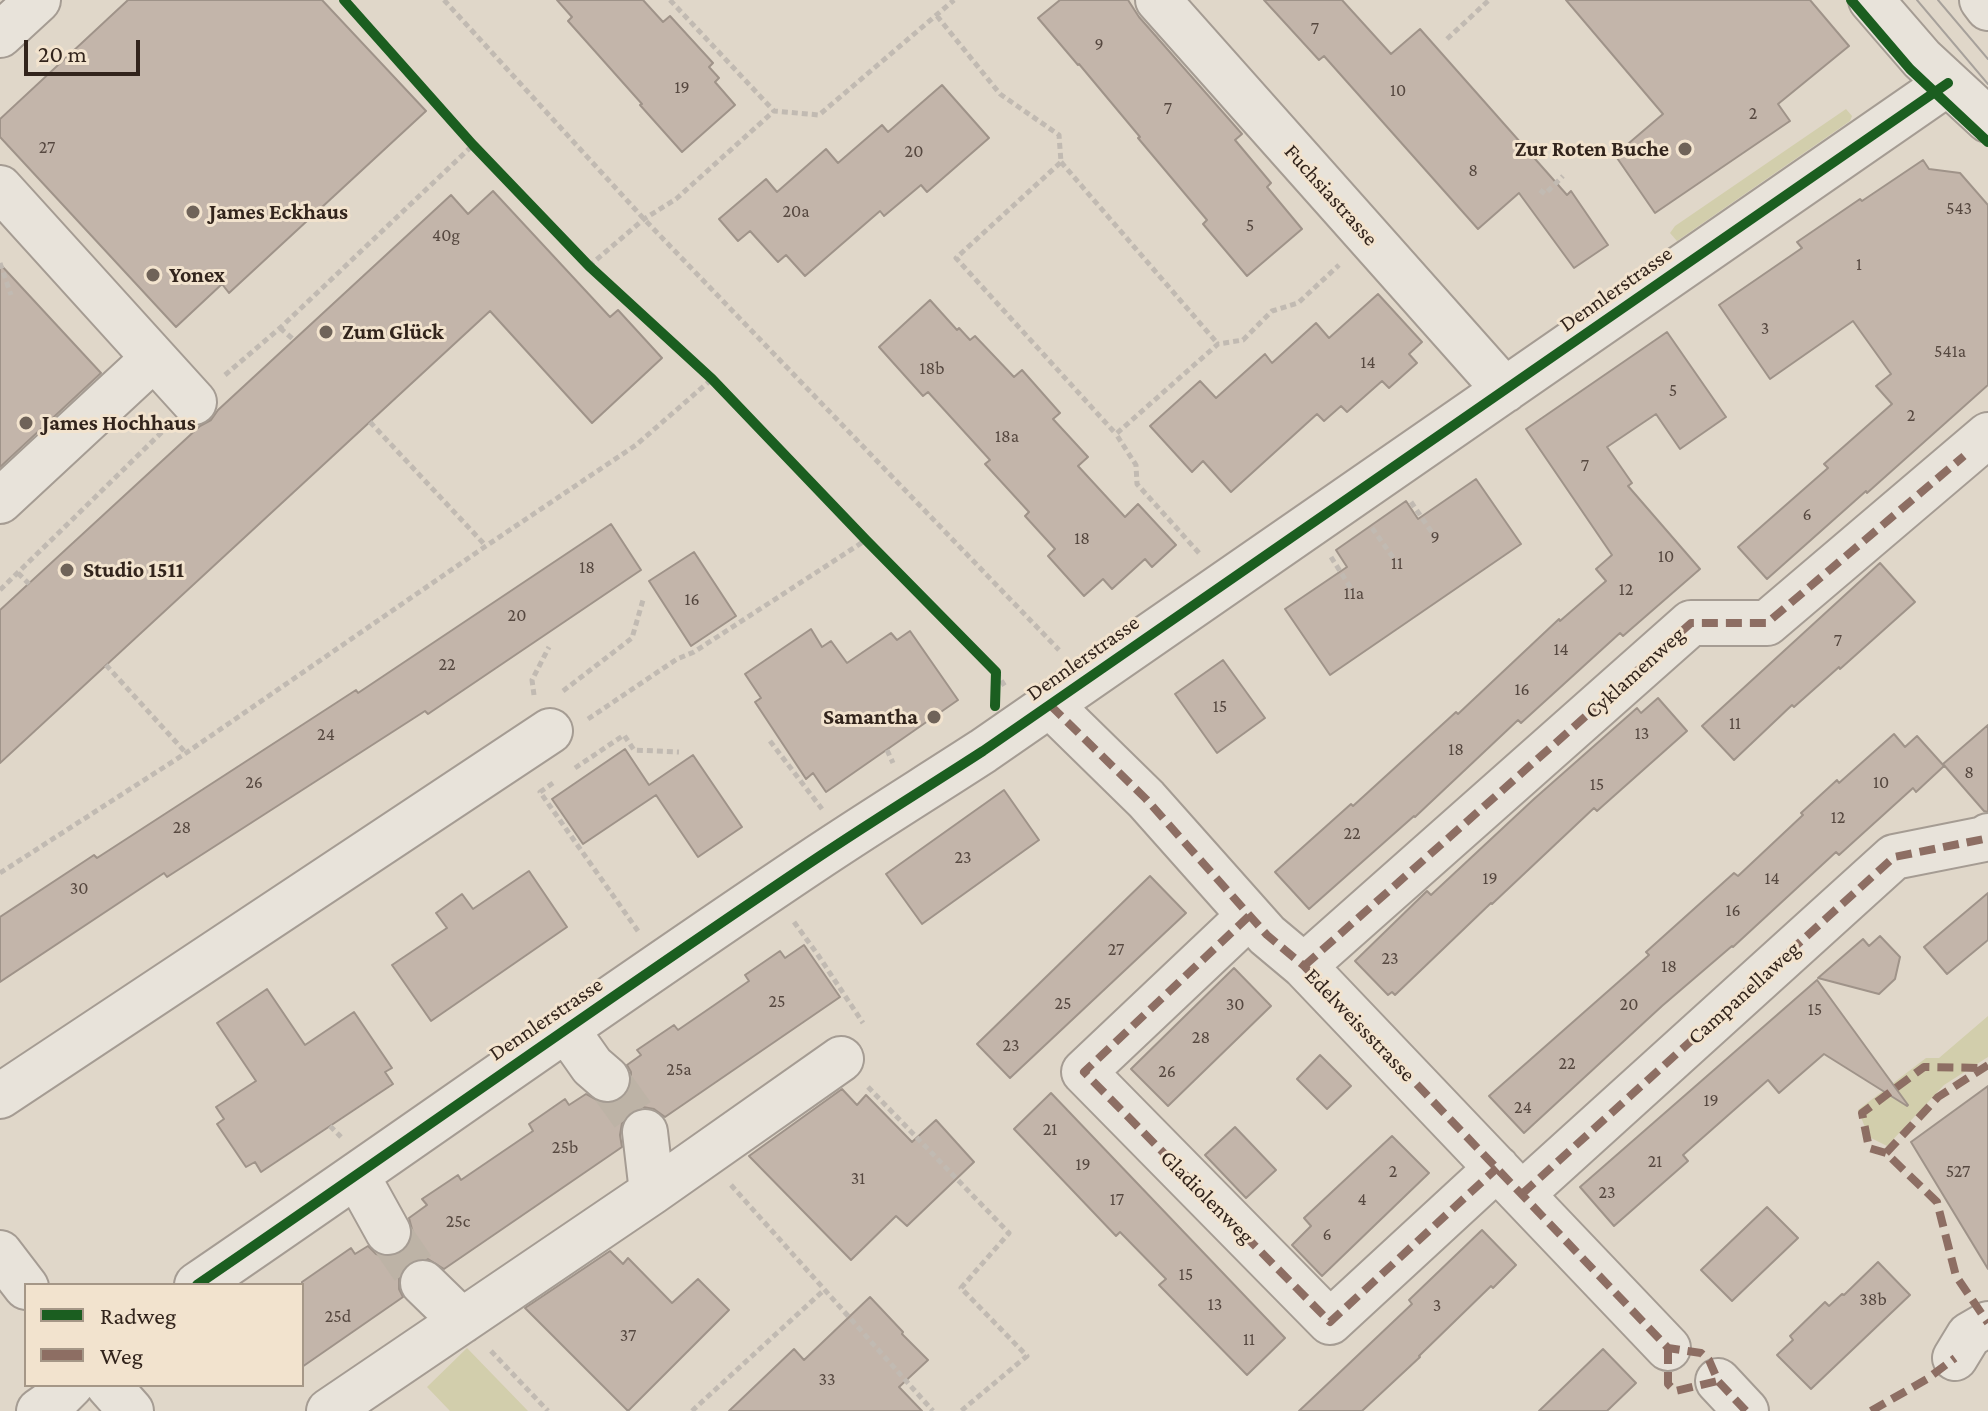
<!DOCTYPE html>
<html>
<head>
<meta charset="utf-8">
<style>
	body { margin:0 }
	#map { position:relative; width:1988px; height:1411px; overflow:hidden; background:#e0d7c9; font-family:"Crimson Pro",serif }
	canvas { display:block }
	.legend { position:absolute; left:24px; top:1283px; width:280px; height:104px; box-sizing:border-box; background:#f2e3ce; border:2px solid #a59787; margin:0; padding:10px 14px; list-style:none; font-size:24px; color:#32241c }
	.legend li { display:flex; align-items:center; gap:16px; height:40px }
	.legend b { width:40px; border:2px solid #a59787 }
	.scale { position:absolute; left:24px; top:40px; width:116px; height:36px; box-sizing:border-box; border:4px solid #32241c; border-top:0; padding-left:10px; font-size:24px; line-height:28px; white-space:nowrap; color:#32241c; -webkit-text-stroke:6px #f2e3ce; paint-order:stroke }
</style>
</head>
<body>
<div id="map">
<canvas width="1988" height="1411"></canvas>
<ul class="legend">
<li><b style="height:10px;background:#1b5e20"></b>Radweg</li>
<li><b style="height:10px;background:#8d6e63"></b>Weg</li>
</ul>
<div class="scale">20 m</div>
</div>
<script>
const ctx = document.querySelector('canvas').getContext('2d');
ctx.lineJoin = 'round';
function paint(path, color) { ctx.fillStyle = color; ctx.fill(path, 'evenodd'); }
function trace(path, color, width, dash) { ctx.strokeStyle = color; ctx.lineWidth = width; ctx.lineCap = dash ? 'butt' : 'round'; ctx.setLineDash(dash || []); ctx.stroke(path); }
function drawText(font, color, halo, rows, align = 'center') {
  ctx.font = font + ' "Crimson Pro",serif'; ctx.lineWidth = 6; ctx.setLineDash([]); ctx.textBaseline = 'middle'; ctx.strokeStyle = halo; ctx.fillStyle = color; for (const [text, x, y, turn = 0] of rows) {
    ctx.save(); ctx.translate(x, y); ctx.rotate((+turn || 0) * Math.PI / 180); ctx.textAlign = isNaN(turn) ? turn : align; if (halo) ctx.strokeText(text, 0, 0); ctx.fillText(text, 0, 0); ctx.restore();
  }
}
paint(new Path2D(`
	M1846 109 1852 116 1850 121 1677 241 1670 233 1675 226Z
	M1988 1016V1057L1944 1085 1887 1146 1869 1137 1858 1110 1926 1058H1939Z
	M467 1348 528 1411H450L427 1387Z`), '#d2ceac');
const building = new Path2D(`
	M128 0H322L426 111 229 293 222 284 176 327 0 137V119Z
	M557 0H643L663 22 670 16 713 63 709 67 719 78 715 82 735 105 682 152 640 105 642 104 568 21 572 17Z
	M1060 0H1128L1139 17 1242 134 1235 140 1271 183 1267 187 1302 229 1247 276 1203 224 1207 220 1138 138 1140 137 1079 64 1078 65 1038 18Z
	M1264 0H1342L1391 54 1420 29 1567 195 1571 191 1608 245 1574 268 1519 193 1478 229 1324 56 1319 60Z
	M1566 0H1810L1849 46 1778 104 1790 121 1655 213 1615 155 1663 114Z
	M942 85 989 138 927 192 921 185 884 216 880 211 805 276 786 255 778 262 750 231 738 241 719 219 766 179 777 192 826 149 838 163 882 125 888 132Z
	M1923 160 1929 169 1960 173 1988 205V385L1867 493 1866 491 1767 579 1738 547 1828 468 1824 464 1892 404 1876 386 1891 374 1853 321 1770 379 1719 305 1802 248 1797 242 1860 199 1862 201Z
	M493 191 610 317 618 310 662 358 592 423 490 311 0 763V610L200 426 211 420 218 410 451 195 468 214Z
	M0 264 101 373 0 467Z
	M1378 294 1422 342 1409 354 1417 363 1389 388 1382 381 1347 412 1341 406 1324 421 1317 414 1231 492 1203 461 1192 472 1150 426 1200 381 1216 398 1265 354 1272 363 1316 323 1329 338Z
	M930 300 957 330 959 328 970 340 975 336 1014 377 1022 370 1060 413 1053 419 1088 457 1078 466 1125 517 1138 504 1176 545 1152 567 1145 559 1112 589 1103 579 1084 596 1048 556 1055 549 1025 516 1029 512 985 464 990 460 928 392 923 396 879 347Z
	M1667 332 1726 417 1680 449 1656 414 1607 447 1632 483 1628 486 1700 569 1623 636 1620 633 1521 723 1518 720 1415 817 1414 816 1309 909 1275 872 1351 804 1353 806 1456 712 1458 714 1559 619 1560 621 1606 581 1596 569 1612 555 1526 429Z
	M1476 479 1521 544 1330 675 1285 609 1347 567 1336 550 1406 501 1418 519Z
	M611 524 641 570 428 714 425 711 167 877 164 873 0 982V917L94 855 97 858 356 690 358 693Z
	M694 552 736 616 691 646 649 581Z
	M1880 563 1915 602 1840 669 1839 667 1794 707 1792 705 1734 760 1702 726Z
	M811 629 822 647 831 641 847 663 891 633 897 640 910 631 958 700 826 792 813 773 806 779 755 702 761 698 745 674Z
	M1223 660 1265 718 1217 753 1175 694Z
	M1658 698 1687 731 1597 811 1594 808 1492 904 1491 903 1395 995 1392 992 1388 995 1355 961 1427 891 1431 895 1534 799 1637 708 1641 713Z
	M1988 725V812L1984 811 1943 764Z
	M1894 734 1905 747 1917 736 1944 766 1916 792 1913 788 1839 855 1836 852 1733 947 1732 946 1662 1006 1524 1133 1489 1096 1649 955 1646 952 1734 873 1738 876 1803 815 1801 813 1837 780 1839 783Z
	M625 749 649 785 693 755 742 827 698 857 656 795 583 844 552 799Z
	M1004 790 1039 840 922 924 886 874Z
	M529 871 567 927 431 1021 392 965 447 928 436 913 462 894 473 909Z
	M1150 876 1186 913 1010 1078 977 1044Z
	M1988 893V940L1947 974 1924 947Z
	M1880 936 1900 957 1895 979 1879 994 1818 978 1863 939 1869 946Z
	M804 945 840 997 665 1117 654 1109 643 1107 631 1112 622 1123 620 1135 622 1147 444 1269 428 1259H416L406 1265 399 1278V1289L403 1297 302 1367V1282L351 1248 355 1254 368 1246 376 1254 387 1257 401 1253 410 1244 413 1233 409 1218 427 1205 422 1199 458 1175 461 1180 533 1131 529 1124 565 1099 569 1105 586 1094 602 1103 616 1102 625 1096 631 1084V1072L627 1065 641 1055 637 1050 674 1025 678 1030 713 1006 749 981 745 975 780 951 785 958Z
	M1234 968 1271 1006 1168 1106 1131 1069Z
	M1817 980 1908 1105 1907 1106 1824 1054 1779 1093 1768 1080 1683 1155 1688 1161 1614 1226 1580 1187Z
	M267 989 305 1045 354 1012 392 1068 385 1072 393 1084 261 1172 255 1162 246 1167 217 1124 224 1119 216 1107 256 1081 217 1023Z
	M1320 1055 1351 1086 1327 1109 1297 1079Z
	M1988 1086V1269L1911 1142Z
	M842 1089 857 1105 866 1095 912 1142 936 1120 974 1162 907 1226 896 1216 851 1260 749 1156Z
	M1051 1093 1285 1338 1247 1375 1159 1285 1166 1279 1120 1232 1116 1236 1014 1129Z
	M1235 1127 1276 1170 1246 1198 1205 1155Z
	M1392 1136 1429 1173 1322 1276 1292 1245 1311 1226 1304 1218Z
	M1767 1207 1798 1238 1732 1301 1701 1270Z
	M1482 1230 1516 1265 1493 1288 1491 1286 1419 1356 1420 1357 1362 1411H1299L1412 1304 1409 1300Z
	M610 1251 623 1264 628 1258 672 1303 698 1279 729 1310 628 1411 525 1308Z
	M1878 1262 1910 1295 1811 1389 1777 1355 1793 1340 1790 1336 1825 1302 1829 1306 1842 1294 1844 1295Z
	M870 1297 903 1332 902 1334 928 1360 899 1387 922 1411H729L794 1349 804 1360Z
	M1603 1349 1636 1383 1607 1411H1539Z`);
paint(building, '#c3b5aa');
trace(building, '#9f9389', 2);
trace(new Path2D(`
	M607 1079 645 1132
	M388 1232 423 1283`), '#bdb3a6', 44, [44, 22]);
const minor = new Path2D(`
	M1158 0 1505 390
	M1871 0 1922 59 1988 120
	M1982 0 1988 8
	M0 35 38 0
	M0 188 194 402
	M0 501 154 358
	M1050 705 1146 799 1267 935 1304 966 1668 1348
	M1249 916 1084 1072 1330 1322 1497 1168
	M1304 966 1691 623H1767L1988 435
	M566 1029 592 1066 607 1079
	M0 1096 550 731
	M645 1132 652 1192
	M357 1176 388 1232
	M1522 1194 1894 857 1984 839 1988 836
	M0 1253 26 1287
	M423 1283 462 1321
	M197 1285C405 1143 610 996 820 856 874 820 929 786 983 751L1948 83
	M1955 1358 1969 1335 1988 1324
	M1718 1381 1746 1411
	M108 1385 131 1411
	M39 1411 59 1397 71 1385
	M329 1411 652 1192 841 1059`);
trace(minor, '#a59c93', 48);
trace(new Path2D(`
	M444 0 644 219 1059 650
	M670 0 774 111 819 115 954 0
	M937 16 1000 94 1059 135 1061 162 956 258 1116 434
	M1447 39 1489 0
	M1061 162 1218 344
	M1540 190 1545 194 1563 176
	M0 263 11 295
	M589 266 644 219 676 199 774 111
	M280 328 294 340
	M225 375 280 328 473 145
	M370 422 486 546
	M1411 502 1435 537
	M1372 528 1397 563
	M1199 553 1137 484 1136 465 1116 434 1218 344 1243 340 1272 311 1298 303 1339 265
	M1331 557 1354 593
	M18 573 29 584
	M0 590 164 430
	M106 665 186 753
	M996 672 1006 688
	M563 691 632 638 643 600
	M534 695 532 680 549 647
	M588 719 677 659 694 652 866 540
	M770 741 822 809
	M887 750 893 763
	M575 768 624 735 634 750 679 752
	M553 783 540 792 638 931
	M0 873 186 753 486 546 636 445 712 379
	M794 922 818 955 863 1023
	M868 1087 1009 1233 961 1288 1027 1356 961 1411
	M330 1126 341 1137
	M731 1185 933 1411
	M491 1351 548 1411
	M692 1411 824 1290`), '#c1bab2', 5, [6, 4]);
trace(minor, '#e8e3da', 44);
trace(new Path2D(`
	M1917 0 1988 84
	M1938 0 1988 59`), '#a7a19b', 2);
trace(new Path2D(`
	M1050 705 1146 799 1267 935 1304 966 1668 1348 1701 1353 1709 1360 1718 1381 1746 1411
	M1249 916 1084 1072 1330 1322 1497 1168
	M1304 966 1691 623H1767L1964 456
	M1988 1065 1938 1097 1886 1153 1937 1202 1956 1276 1988 1323
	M1886 1153 1869 1148 1862 1113 1924 1067 1984 1068
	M1522 1194 1894 857 1984 839 1988 836
	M1668 1348V1384L1675 1391 1718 1381
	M1871 1411 1927 1379 1955 1358`), '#8d6e63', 8, [16, 8]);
trace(new Path2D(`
	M344 0 473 145 589 266 712 379 866 540 996 672 995 706
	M1851 0 1910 69 1988 142
	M197 1285C405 1143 610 996 820 856 874 820 929 786 983 751L1948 83`), '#1b5e20', 10);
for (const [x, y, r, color] of [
	[1685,149,8,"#6f6359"],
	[193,212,8,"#6f6359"],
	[153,275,8,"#6f6359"],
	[326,332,8,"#6f6359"],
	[26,423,8,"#6f6359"],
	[67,570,8,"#6f6359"],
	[934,717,8,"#6f6359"]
]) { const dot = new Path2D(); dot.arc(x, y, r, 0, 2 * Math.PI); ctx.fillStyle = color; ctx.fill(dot); trace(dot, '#f2e3ce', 3); }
drawText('18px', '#564840', null, [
	["7",1315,28],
	["9",1099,44],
	["19",682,87],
	["10",1398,90],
	["7",1168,108],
	["2",1753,113],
	["27",47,147],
	["20",914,151],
	["8",1473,170],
	["543",1959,208],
	["20a",796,211],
	["5",1250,225],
	["40g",446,235],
	["1",1859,264],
	["3",1765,328],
	["541a",1950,351],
	["14",1368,362],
	["18b",932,368],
	["5",1673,390],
	["2",1911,415],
	["18a",1007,436],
	["7",1585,465],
	["6",1807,514],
	["9",1435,537],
	["18",1082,538],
	["10",1666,556],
	["11",1397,563],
	["18",587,567],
	["12",1626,589],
	["11a",1354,593],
	["16",692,599],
	["20",517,615],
	["7",1838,640],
	["14",1561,649],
	["22",447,664],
	["16",1522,689],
	["15",1220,706],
	["11",1735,723],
	["13",1642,733],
	["24",326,734],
	["18",1456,749],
	["8",1969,772],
	["26",254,782],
	["10",1881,782],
	["15",1597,784],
	["12",1838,817],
	["28",182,827],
	["22",1352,833],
	["23",963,857],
	["19",1490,878],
	["14",1772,878],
	["30",79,888],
	["16",1733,910],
	["27",1116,949],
	["23",1390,958],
	["18",1669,966],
	["25",777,1001],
	["25",1063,1003],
	["30",1235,1004],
	["20",1629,1004],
	["15",1815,1009],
	["28",1201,1037],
	["23",1011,1045],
	["22",1567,1063],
	["25a",679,1069],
	["26",1167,1071],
	["19",1711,1100],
	["24",1523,1107],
	["21",1050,1129],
	["25b",565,1147],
	["21",1655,1161],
	["19",1083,1164],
	["2",1393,1171],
	["527",1958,1171],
	["31",858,1178],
	["23",1607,1192],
	["17",1117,1199],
	["4",1362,1199],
	["25c",458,1221],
	["6",1327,1234],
	["15",1186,1274],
	["38b",1873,1299],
	["13",1215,1304],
	["3",1437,1305],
	["25d",338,1316],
	["37",628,1335],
	["11",1249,1339],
	["33",827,1379]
]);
drawText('bold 22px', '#32241c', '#f2e3ce', [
	["Zur Roten Buche",1669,149,"right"],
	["James Eckhaus",209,212],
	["Yonex",169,275],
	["Zum Glück",342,332],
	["James Hochhaus",42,423],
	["Studio 1511",83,570],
	["Samantha",918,717,"right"]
], 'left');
drawText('22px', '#32241c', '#f2e3ce', [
	["Fuchsiastrasse",1331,195,48],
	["Dennlerstrasse",1616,289,-35],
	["Dennlerstrasse",1083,658,-35],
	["Cyklamenweg",1635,673,-42],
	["Campanellaweg",1744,993,-42],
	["Dennlerstrasse",546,1019,-34],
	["Edelweissstrasse",1360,1025,46],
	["Gladiolenweg",1207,1197,45]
]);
</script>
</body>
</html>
